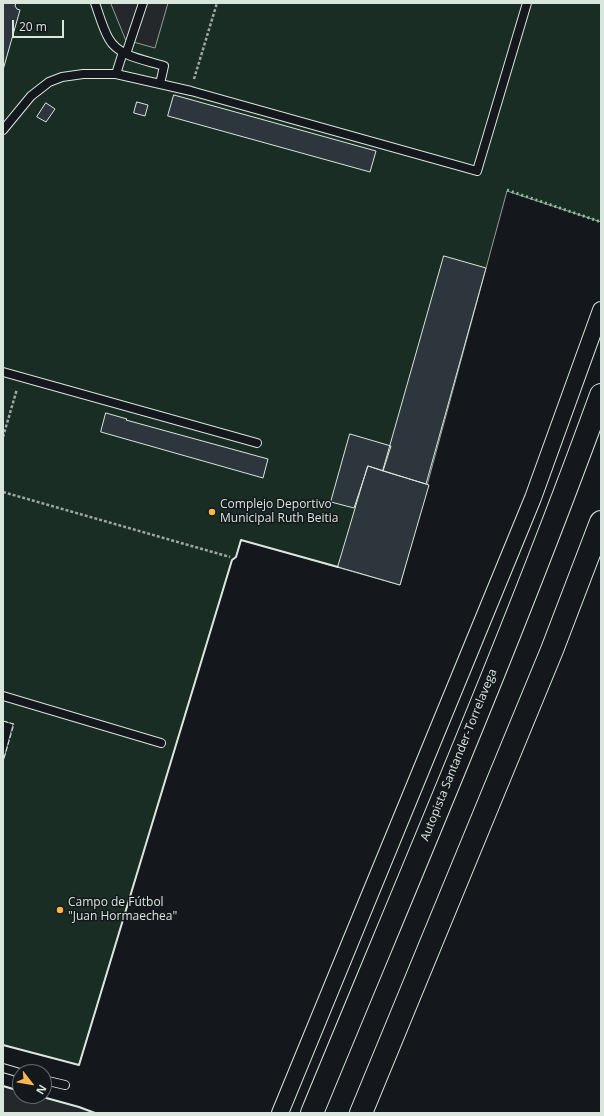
<!DOCTYPE html>
<html>
<head>
<meta charset="utf-8">
<style>
	body { margin:0 }
	#map { position:relative; width:604px; height:1116px; overflow:hidden; background:#14181c; font-family:"Open Sans",sans-serif }
	canvas { display:block }
	.frame { position:absolute; inset:0; border:4px solid #d8e6dc; pointer-events:none }
	.north { position:absolute; left:12px; top:1064px; width:40px; height:40px; box-sizing:border-box; background:#14181c; border:1px solid #626a69; border-radius:50%; rotate:121deg; font-size:11px; font-weight:700; line-height:16px; text-align:center; color:#d8e6dc }
	.north::after { content:''; display:block; margin:auto; width:14px; height:18px; background:#ffb74d; clip-path:polygon(50% 0,100% 100%,50% 72%,0 100%) }
	.scale { position:absolute; left:12px; top:20px; width:52px; height:18px; box-sizing:border-box; border:2px solid #d8e6dc; border-top:0; padding-left:5px; font-size:12px; line-height:14px; white-space:nowrap; color:#d8e6dc; -webkit-text-stroke:3px #14181c; paint-order:stroke }
</style>
</head>
<body>
<div id="map">
<canvas width="604" height="1116"></canvas>
<div class="frame"></div>
<div class="north">N</div>
<div class="scale">20 m</div>
</div>
<script>
const ctx = document.querySelector('canvas').getContext('2d');
ctx.lineJoin = 'round';
function paint(path, color) { ctx.fillStyle = color; ctx.fill(path, 'evenodd'); }
function trace(path, color, width, dash) { ctx.strokeStyle = color; ctx.lineWidth = width; ctx.lineCap = dash ? 'butt' : 'round'; ctx.setLineDash(dash || []); ctx.stroke(path); }
function drawText(font, color, halo, rows, align = 'center') {
  ctx.font = font + ' "Open Sans",sans-serif'; ctx.lineWidth = 3; ctx.setLineDash([]); ctx.textBaseline = 'middle'; ctx.strokeStyle = halo; ctx.fillStyle = color; for (const [text, x, y, turn = 0] of rows) {
    ctx.save(); ctx.translate(x, y); ctx.rotate((+turn || 0) * Math.PI / 180); ctx.textAlign = isNaN(turn) ? turn : align; if (halo) ctx.strokeText(text, 0, 0); ctx.fillText(text, 0, 0); ctx.restore();
  }
}
const green = new Path2D(`
	M3 3H601V222L507 191 400 585 241 540 236 557 232 560 79 1065 3 1045V762L13 724 3 721Z`);
paint(green, '#1a2d24');
trace(green, '#939e99', 1);
const parking = new Path2D(`
	M111 3H168L155 48 126 40Z
	M3 1086 20 1091V1096H39L79 1107 95 1113H3Z`);
paint(parking, '#24282b');
trace(parking, '#939e99', 1);
const building = new Path2D(`
	M3 3H16L15 6 17 9 20 10 3 70Z
	M174 95 376 151 370 172 168 116Z
	M137 102 148 105 145 116 134 113Z
	M46 103 55 109 46 122 37 117Z
	M444 256 486 268 426 484 383 471Z
	M106 413 127 419 126 420 268 459 263 478 101 432Z
	M350 434 391 446 383 471 368 466 354 508 331 502Z
	M368 466 429 485 400 585 338 567Z`);
paint(building, '#2c363c');
trace(building, '#d8e6dc', 1);
const service = new Path2D(`
	M95 3C99 14 103 29 109 39 119 57 146 60 164 66L160 84
	M126 54 143 3
	M116 74 123 52
	M3 130 31 96 49 82 62 77 83 74H116L191 91 477 171 527 3
	M3 372 257 443
	M3 696 161 743
	M3 1068 20 1073
	M44 1080 65 1085`);
const minor = new Path2D(`
	M280 1113 533 498 601 310`);
const motorway = new Path2D(`
	M312 1113C410 875 513 637 601 395
	M361 1113 552 650 601 522`);
trace(service, '#d8e6dc', 10);
trace(minor, '#d8e6dc', 18);
trace(motorway, '#d8e6dc', 24);
trace(new Path2D(`
	M194 79 217 3
	M3 437 17 389
	M3 492 230 557`), '#9da8a2', 2.5, [3, 2]);
trace(service, '#14181c', 8);
trace(minor, '#14181c', 16);
trace(motorway, '#14181c', 22);
trace(new Path2D(`
	M507 190 601 222`), '#8ac095', 3, [2, 3]);
trace(new Path2D(`
	M3 721 14 724 3 762`), '#d8e6dc', 1, [5, 2]);
trace(new Path2D(`
	M3 1045 79 1065 232 560 236 557 241 540 338 567
	M3 1086 20 1091
	M39 1096 79 1107 95 1113`), '#d8e6dc', 2);
for (const [x, y, r, color] of [
	[212,512,4,"#ffb74d"],
	[60,910,4,"#ffb74d"]
]) { const dot = new Path2D(); dot.arc(x, y, r, 0, 2 * Math.PI); ctx.fillStyle = color; ctx.fill(dot); trace(dot, '#14181c', 1.5); }
drawText('12px', '#d8e6dc', '#14181c', [
	["Complejo Deportivo",220,505],
	["Municipal Ruth Beitia",220,519],
	["Campo de Fútbol",68,903],
	["\"Juan Hormaechea\"",68,917]
], 'left');
drawText('12px', '#d8e6dc', '#14181c', [
	["Autopista Santander-Torrelavega",459,755,-68]
]);
</script>
</body>
</html>
